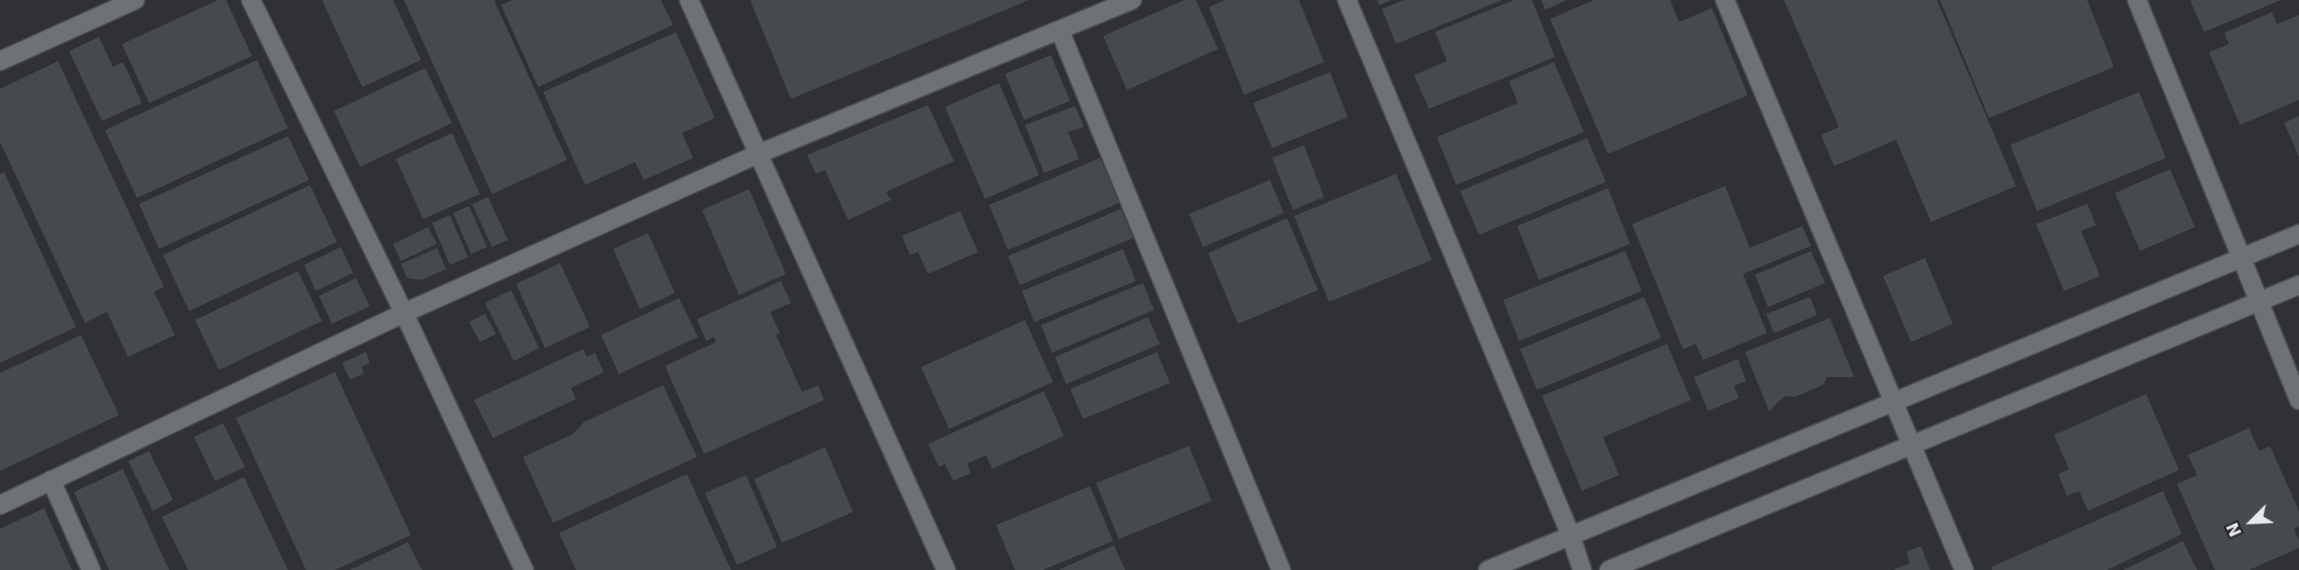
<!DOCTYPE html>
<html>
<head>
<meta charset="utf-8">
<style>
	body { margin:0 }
	#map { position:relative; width:2299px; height:570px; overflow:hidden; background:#2f3135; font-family:"DejaVu Sans",sans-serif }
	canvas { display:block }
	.north { position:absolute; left:2221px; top:492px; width:60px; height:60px; -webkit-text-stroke:4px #25272b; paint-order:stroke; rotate:246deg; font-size:16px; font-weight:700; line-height:24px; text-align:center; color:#e8e9ec }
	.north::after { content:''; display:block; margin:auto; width:21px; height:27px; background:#e8e9ec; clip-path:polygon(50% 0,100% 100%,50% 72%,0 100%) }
</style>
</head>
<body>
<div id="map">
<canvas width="2299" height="570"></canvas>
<div class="north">N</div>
</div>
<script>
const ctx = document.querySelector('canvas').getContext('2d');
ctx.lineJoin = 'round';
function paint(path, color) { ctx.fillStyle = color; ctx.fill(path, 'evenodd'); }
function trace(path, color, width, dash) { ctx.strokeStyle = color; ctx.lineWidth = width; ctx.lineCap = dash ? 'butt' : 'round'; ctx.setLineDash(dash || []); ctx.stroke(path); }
paint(new Path2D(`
	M218 0H226L252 56 149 103 122 44Z
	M322 0H393L421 60 362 87Z
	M404 0H494L567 160 492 194Z
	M512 0H661L673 25 538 87 501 5Z
	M750 0H1029L791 99Z
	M1184 0H1196L1218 49 1127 90 1103 36Z
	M1225 0H1299L1324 62 1244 95 1209 7Z
	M1377 0H1392L1379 5Z
	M1404 0H1502L1396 44 1382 9Z
	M1514 0H1532L1555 57 1429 109 1414 75 1447 61 1435 32Z
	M1541 0H1567L1545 10Z
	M1594 0H1670L1679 22 1712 8 1748 95 1608 154 1550 19Z
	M1784 0H1937L2016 186 1931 222 1896 140 1834 166 1821 135 1839 127Z
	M1940 0H2087L2114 67 1989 118Z
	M2190 0H2281L2204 32Z
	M2272 12 2277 24 2299 15V100L2240 125 2209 52 2229 44 2224 33Z
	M676 32 715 118 682 133 693 158 644 180 635 162 585 185 543 92Z
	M99 37 113 67 123 62 142 103 102 121 69 51Z
	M1051 55 1070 101 1024 120 1005 74Z
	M257 60 288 128 137 198 105 130Z
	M58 61 164 287 154 292 175 335 128 357 107 312 85 323 0 142V89Z
	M1554 62 1584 132 1456 185 1437 137 1518 103 1509 81Z
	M425 68 452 123 360 167 334 111Z
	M1330 72 1348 117 1272 148 1253 103Z
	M999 83 1039 175 985 199 945 107Z
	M2139 92 2166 158 2037 211 2010 145Z
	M928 105 954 161 886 192 891 200 848 220 825 170 816 174 807 155Z
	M1075 106 1084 127 1068 132 1079 159 1044 173 1025 125Z
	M2299 116V157L2284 123Z
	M452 133 480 194 423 219 396 159Z
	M288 136 309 180 159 249 139 204Z
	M1587 138 1606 182 1479 235 1460 191Z
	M1304 145 1324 197 1293 210 1272 158Z
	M1100 158 1119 203 1008 250 989 205Z
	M2170 169 2195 227 2140 251 2115 193Z
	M4 172 76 327 0 363V174Z
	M1396 174 1432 260 1329 302 1294 216Z
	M1270 180 1284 213 1203 247 1189 214Z
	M310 185 337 242 189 311 163 255Z
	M1725 186 1750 248 1802 226 1811 246 1743 274 1767 333 1703 360 1696 344 1683 349 1632 224Z
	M1608 188 1630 244 1539 280 1517 226Z
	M749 189 786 274 739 295 702 210Z
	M488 197 508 240 492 247 472 204Z
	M2087 204 2096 225 2081 231 2100 276 2064 291 2036 224Z
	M469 206 487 247 471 254 453 213Z
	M1121 209 1133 238 1020 285 1008 256Z
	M960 211 978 252 928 274 918 252 910 255 902 236Z
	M450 215 468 257 450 265 432 223Z
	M1287 218 1318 290 1238 324 1208 253Z
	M428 227 437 244 401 261 393 244Z
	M648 233 675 293 640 309 613 249Z
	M341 247 353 273 316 291 304 265Z
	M437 248 446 269 422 280 407 278 401 264Z
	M1123 249 1136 281 1034 322 1022 291Z
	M1625 251 1642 291 1519 341 1503 300Z
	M1811 251 1825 283 1768 307 1755 275Z
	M1925 258 1953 324 1911 342 1883 276Z
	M560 263 590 327 545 348 516 284Z
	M298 271 322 321 219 370 195 320Z
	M356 278 370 306 332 324 319 296Z
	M781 281 791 303 770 312 780 333 776 335 802 392 818 385 824 400 704 454 665 366 716 342 714 337 706 341 697 319Z
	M1143 283 1154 310 1052 353 1041 325Z
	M511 290 539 348 514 361 485 303Z
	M1644 297 1661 338 1537 390 1520 349Z
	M1810 297 1817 315 1774 333 1766 314Z
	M679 298 698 337 619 374 601 335Z
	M485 314 496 334 480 342 469 322Z
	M1148 317 1160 344 1066 384 1055 357Z
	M1830 318 1854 377H1827L1823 385 1795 397 1785 396 1769 411 1745 352Z
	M1025 320 1053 382 949 429 921 367Z
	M81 335 119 415 0 471V373Z
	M1667 344 1691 400 1603 437 1619 475 1582 491 1542 396Z
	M583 349 587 357 595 353 604 372 571 388 576 399 493 438 474 400Z
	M366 352 370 363 362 367 364 373 350 380 342 363Z
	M1157 352 1170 383 1083 419 1070 389Z
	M1738 359 1746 381 1734 386 1739 398 1708 411 1694 377Z
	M335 372 411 535 335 570H306L236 418Z
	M663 385 697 457 553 523 523 457 573 434 584 422Z
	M1044 391 1064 436 992 469 986 455 967 464 971 473 953 481 945 464 939 467 928 444Z
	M2146 394 2179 470 2088 511 2079 491 2067 496 2058 474 2069 469 2054 435Z
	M223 423 245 467 215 481 194 437Z
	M2249 428 2259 451 2270 446 2299 511V526L2294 529 2299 540V548L2249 570H2215L2177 484 2197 475 2188 455Z
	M1189 446 1212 501 1119 539 1096 483Z
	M825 447 853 512 782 543 754 479Z
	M149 451 173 500 153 511 128 461Z
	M123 469 169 570H109L74 492Z
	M687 474 731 570H576L559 533Z
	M746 475 777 547 737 565 705 493Z
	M244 477 288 570H188L162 517Z
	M1090 486 1113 541 1043 570H1015L996 525Z
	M2163 491 2182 534 2107 570H1992L1991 567Z
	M44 508 72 570H0V529Z
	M2183 541 2197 570H2123Z
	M408 542 422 570H350Z
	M1114 545 1125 570H1058Z
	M1921 546 1930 570H1893L1910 563 1906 552Z`), '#46494d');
const minor = new Path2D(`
	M251 0 404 313 524 570
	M689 0 946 570
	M1347 0 1571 536 1582 570
	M1725 0 1964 570
	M2137 0 2299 400
	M1060 31 1281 570
	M0 61 135 0
	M51 480 91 570
	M0 505 404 313 758 154 1132 0
	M1488 570 2299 234
	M1609 570 2299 285`);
trace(minor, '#4d4f53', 21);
trace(minor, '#6e7175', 18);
</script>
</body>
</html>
